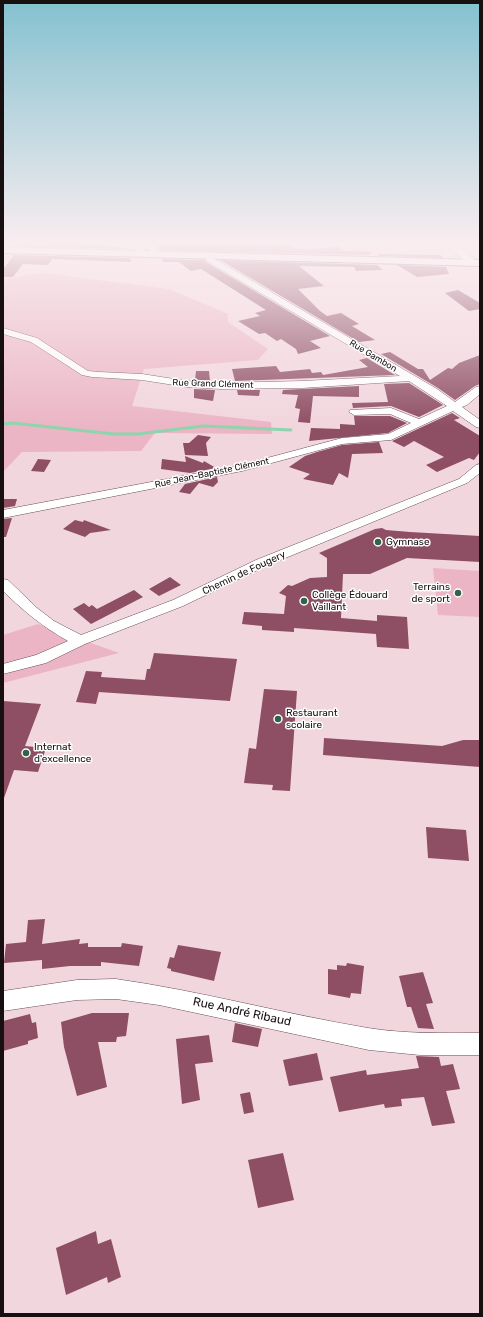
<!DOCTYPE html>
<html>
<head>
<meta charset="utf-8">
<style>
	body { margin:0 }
	#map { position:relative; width:483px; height:1317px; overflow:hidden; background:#f2d6de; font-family:Rubik,sans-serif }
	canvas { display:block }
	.frame { position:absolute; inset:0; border:4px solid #180f11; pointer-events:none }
</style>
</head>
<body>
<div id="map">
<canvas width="483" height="1317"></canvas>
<div class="frame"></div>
</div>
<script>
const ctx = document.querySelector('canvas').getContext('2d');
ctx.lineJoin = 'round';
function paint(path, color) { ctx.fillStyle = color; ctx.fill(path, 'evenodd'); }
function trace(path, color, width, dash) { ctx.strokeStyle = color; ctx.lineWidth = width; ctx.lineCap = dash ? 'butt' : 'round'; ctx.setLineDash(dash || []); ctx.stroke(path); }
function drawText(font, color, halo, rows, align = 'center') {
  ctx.font = font + ' Rubik,sans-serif'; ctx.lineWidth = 3; ctx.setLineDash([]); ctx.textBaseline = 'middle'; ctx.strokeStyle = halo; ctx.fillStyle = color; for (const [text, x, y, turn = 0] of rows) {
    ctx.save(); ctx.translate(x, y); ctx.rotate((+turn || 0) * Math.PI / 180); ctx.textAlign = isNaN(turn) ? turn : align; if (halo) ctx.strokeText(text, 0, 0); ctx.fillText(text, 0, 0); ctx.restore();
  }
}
paint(new Path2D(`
	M43 273 169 289 228 314V322L268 349 258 360 144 369 132 406 271 422 272 434 155 433 141 451 22 452 3 472V279Z
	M433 568 480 571V617L438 615Z
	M38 624 119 653 3 683V635Z`), '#ebb5c5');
trace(new Path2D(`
	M3 424 13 423 114 434H138L203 426 291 430`), '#8ed4ad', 3);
paint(new Path2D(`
	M23 242H64V244L106 242 109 246 123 247 124 249 20 246Z
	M158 242H248L249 244 291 245 294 249 302 248 304 250 338 246 344 251H372L369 255 160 250Z
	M377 254 441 255 443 258 380 256Z
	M14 255 129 258 132 262 52 259 48 265 23 264 13 277H3V269Z
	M162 259 205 260 206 262 330 336 310 341 321 348 298 354 296 349 281 339 277 341 265 333 259 334 238 321 260 316 255 313 266 310 201 269 191 271 179 262H163Z
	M220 260 377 265 383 270 356 271 354 267 299 266 324 286 298 289 320 311 327 316 341 313 359 324 352 326 375 340 359 342Z
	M397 265 446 267 449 274 417 277Z
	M458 290 480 303V309L469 311 445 293Z
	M390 352 418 369H423L430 380 448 368 452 369 459 363 480 355V384L475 386 455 400 438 388 381 354Z
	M367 358 395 375 235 381 232 369 276 366 280 372 310 369 312 373 321 372 323 375 368 367 359 360Z
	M196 371H209L210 381 195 380Z
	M409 383 443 405 419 417 391 406 353 408 352 403 388 402 384 384Z
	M359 386V397L313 396 310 423 298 422 300 409 295 408 298 395 282 394 283 390Z
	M194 389 215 390 213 401 194 398Z
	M237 390H260L259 396 238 395Z
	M452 413 460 418 454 420 480 436V452L474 460 469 458 437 472 426 465 444 457 414 441 404 447 392 441Z
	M354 416H390L407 423 388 433 309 441 311 428 340 429V424L355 425Z
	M198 435 211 437 206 443 208 456 185 455 183 443H189Z
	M379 442 383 453 352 454 348 478 339 473 333 485 303 479 310 474 289 467 305 456 317 452 342 445Z
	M185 456 203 463 204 461 216 468 190 473 161 469 162 459 186 462Z
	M38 459 51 460 44 472 31 471Z
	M217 477 218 482 213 487 199 483 190 494 179 492 185 484Z
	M3 499H17L15 506 3 508Z
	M12 518 6 537H3V519Z
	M75 520 83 522 84 520 111 530 90 533 85 537 63 529Z
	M382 528 386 530 410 532 480 536V562L407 558 370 574H343L341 618 377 621V615L407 617 409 649 377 647 376 634 294 628V632L262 630V626L242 624 244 612 284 614 286 596 279 593 288 585 292 586 310 578 327 577V558L319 553 375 529Z
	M170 577 181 585 159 596 149 589Z
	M134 590 143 597 91 624 73 609 84 603 89 607 92 605 97 609Z
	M154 653 237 659 230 701 99 692 96 704 76 702 86 671 102 672 101 677 145 680 147 669H150Z
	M264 689 297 691 290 791 272 790 273 785 244 783 249 748 256 749Z
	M3 701 41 704 25 746 46 748 38 772 14 770 4 798Z
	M324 738 442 746 463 740H480V767L323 755Z
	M426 827 466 830 469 861 428 858Z
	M45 919 42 944 80 939 79 944 88 943V947H121L122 943 143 946 139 966 101 962V966H70L42 969V960L4 963 6 944 26 942 28 920Z
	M178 945 221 952 214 981 171 971V969L167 968 170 957 174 958Z
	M347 963 364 966 361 994 351 993 350 998 328 994V969L337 970V965L346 966Z
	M423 972 433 1003 426 1004 434 1029 418 1028 411 1007H407L399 976Z
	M92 1013H129L126 1036 117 1037 116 1042H98L107 1087 77 1096 64 1047 61 1022Z
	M30 1014 32 1023 36 1022 38 1038 28 1041V1044L3 1051V1021Z
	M235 1023 262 1029 258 1047 232 1042Z
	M209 1035 213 1062 195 1064 200 1100 182 1104 176 1039Z
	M317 1053 323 1080 289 1086 283 1060Z
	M416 1056 439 1057 441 1066 453 1064 460 1089 446 1091 455 1123 432 1126 424 1097 401 1099 402 1106 385 1108 384 1104 339 1112 330 1077 366 1070 367 1075 419 1068Z
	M250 1092 254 1112 244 1114 240 1094Z
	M283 1153 294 1200 258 1208 248 1160Z
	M96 1231 98 1244 111 1239 121 1277 108 1283 107 1277 66 1295 56 1248Z`), '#8e4e64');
const minor = new Path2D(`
	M136 242H144L143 256H140L136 254Z
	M148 242H156L158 245 156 256H153L149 254 150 245Z
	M206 254H212L213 258 437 389 455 402 476 387 480 386V394L467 405 462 407 480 420V428L476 427 453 411 391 440 342 444 242 471 3 518V510L241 465 342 438 388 434 411 423 390 414 354 415 349 412 350 410 391 408 419 419 447 406 409 381 302 388 221 389 187 387 142 380 92 377 82 375 31 342 3 334V328L37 338 88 371 99 372 142 374 187 381 221 383 302 381 400 376 207 261 205 256Z
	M480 464V473L467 483 266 566 183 606 85 644 46 663 3 674V664L36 655 68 641C40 625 26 613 3 591V579L8 580 37 608 54 621 81 635 173 600 256 560 459 479 476 465Z
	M116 979C201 991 284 1014 368 1028 405 1034 443 1033 480 1033V1055H420L369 1050 159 1005 116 999 77 1000 3 1011V991L77 980Z`);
const tertiary = new Path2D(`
	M444 242H454L478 263 477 265H469Z`);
const primary = new Path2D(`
	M3 247 480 260V266L3 253Z`);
trace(minor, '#664f56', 1);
trace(tertiary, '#664f56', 1);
trace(primary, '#664f56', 2);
paint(minor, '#fff');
paint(tertiary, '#fff');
paint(primary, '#fff');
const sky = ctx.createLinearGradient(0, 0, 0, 427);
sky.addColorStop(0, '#84c1d0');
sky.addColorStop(0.57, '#f9edf0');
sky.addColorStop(1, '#f9edf000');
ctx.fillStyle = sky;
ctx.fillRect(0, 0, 483, 427);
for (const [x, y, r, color] of [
	[378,542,4,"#306449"],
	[458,593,4,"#306449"],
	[304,601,4,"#306449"],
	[278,719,4,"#306449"],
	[26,753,4,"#306449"]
]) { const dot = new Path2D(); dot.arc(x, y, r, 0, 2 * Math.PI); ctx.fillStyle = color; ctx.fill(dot); trace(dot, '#fff', 1.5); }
drawText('9px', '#180f11', '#fff', [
	["Rue Gambon",373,356,31],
	["Rue Grand Clément",213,384,2],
	["Rue Jean-Baptiste Clément",212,473,-12]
]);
drawText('10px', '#180f11', '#fff', [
	["Gymnase",386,542],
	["Terrains",450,587,"right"],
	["de sport",450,599,"right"],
	["Collège Édouard",312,595],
	["Vaillant",312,607],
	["Restaurant",286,713],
	["scolaire",286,725],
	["Internat",34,747],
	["d'excellence",34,759]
], 'left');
drawText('10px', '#180f11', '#fff', [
	["Chemin de Fougery",244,573,-25]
]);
drawText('12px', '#180f11', '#fff', [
	["Rue André Ribaud",242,1012,12]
]);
</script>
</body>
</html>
